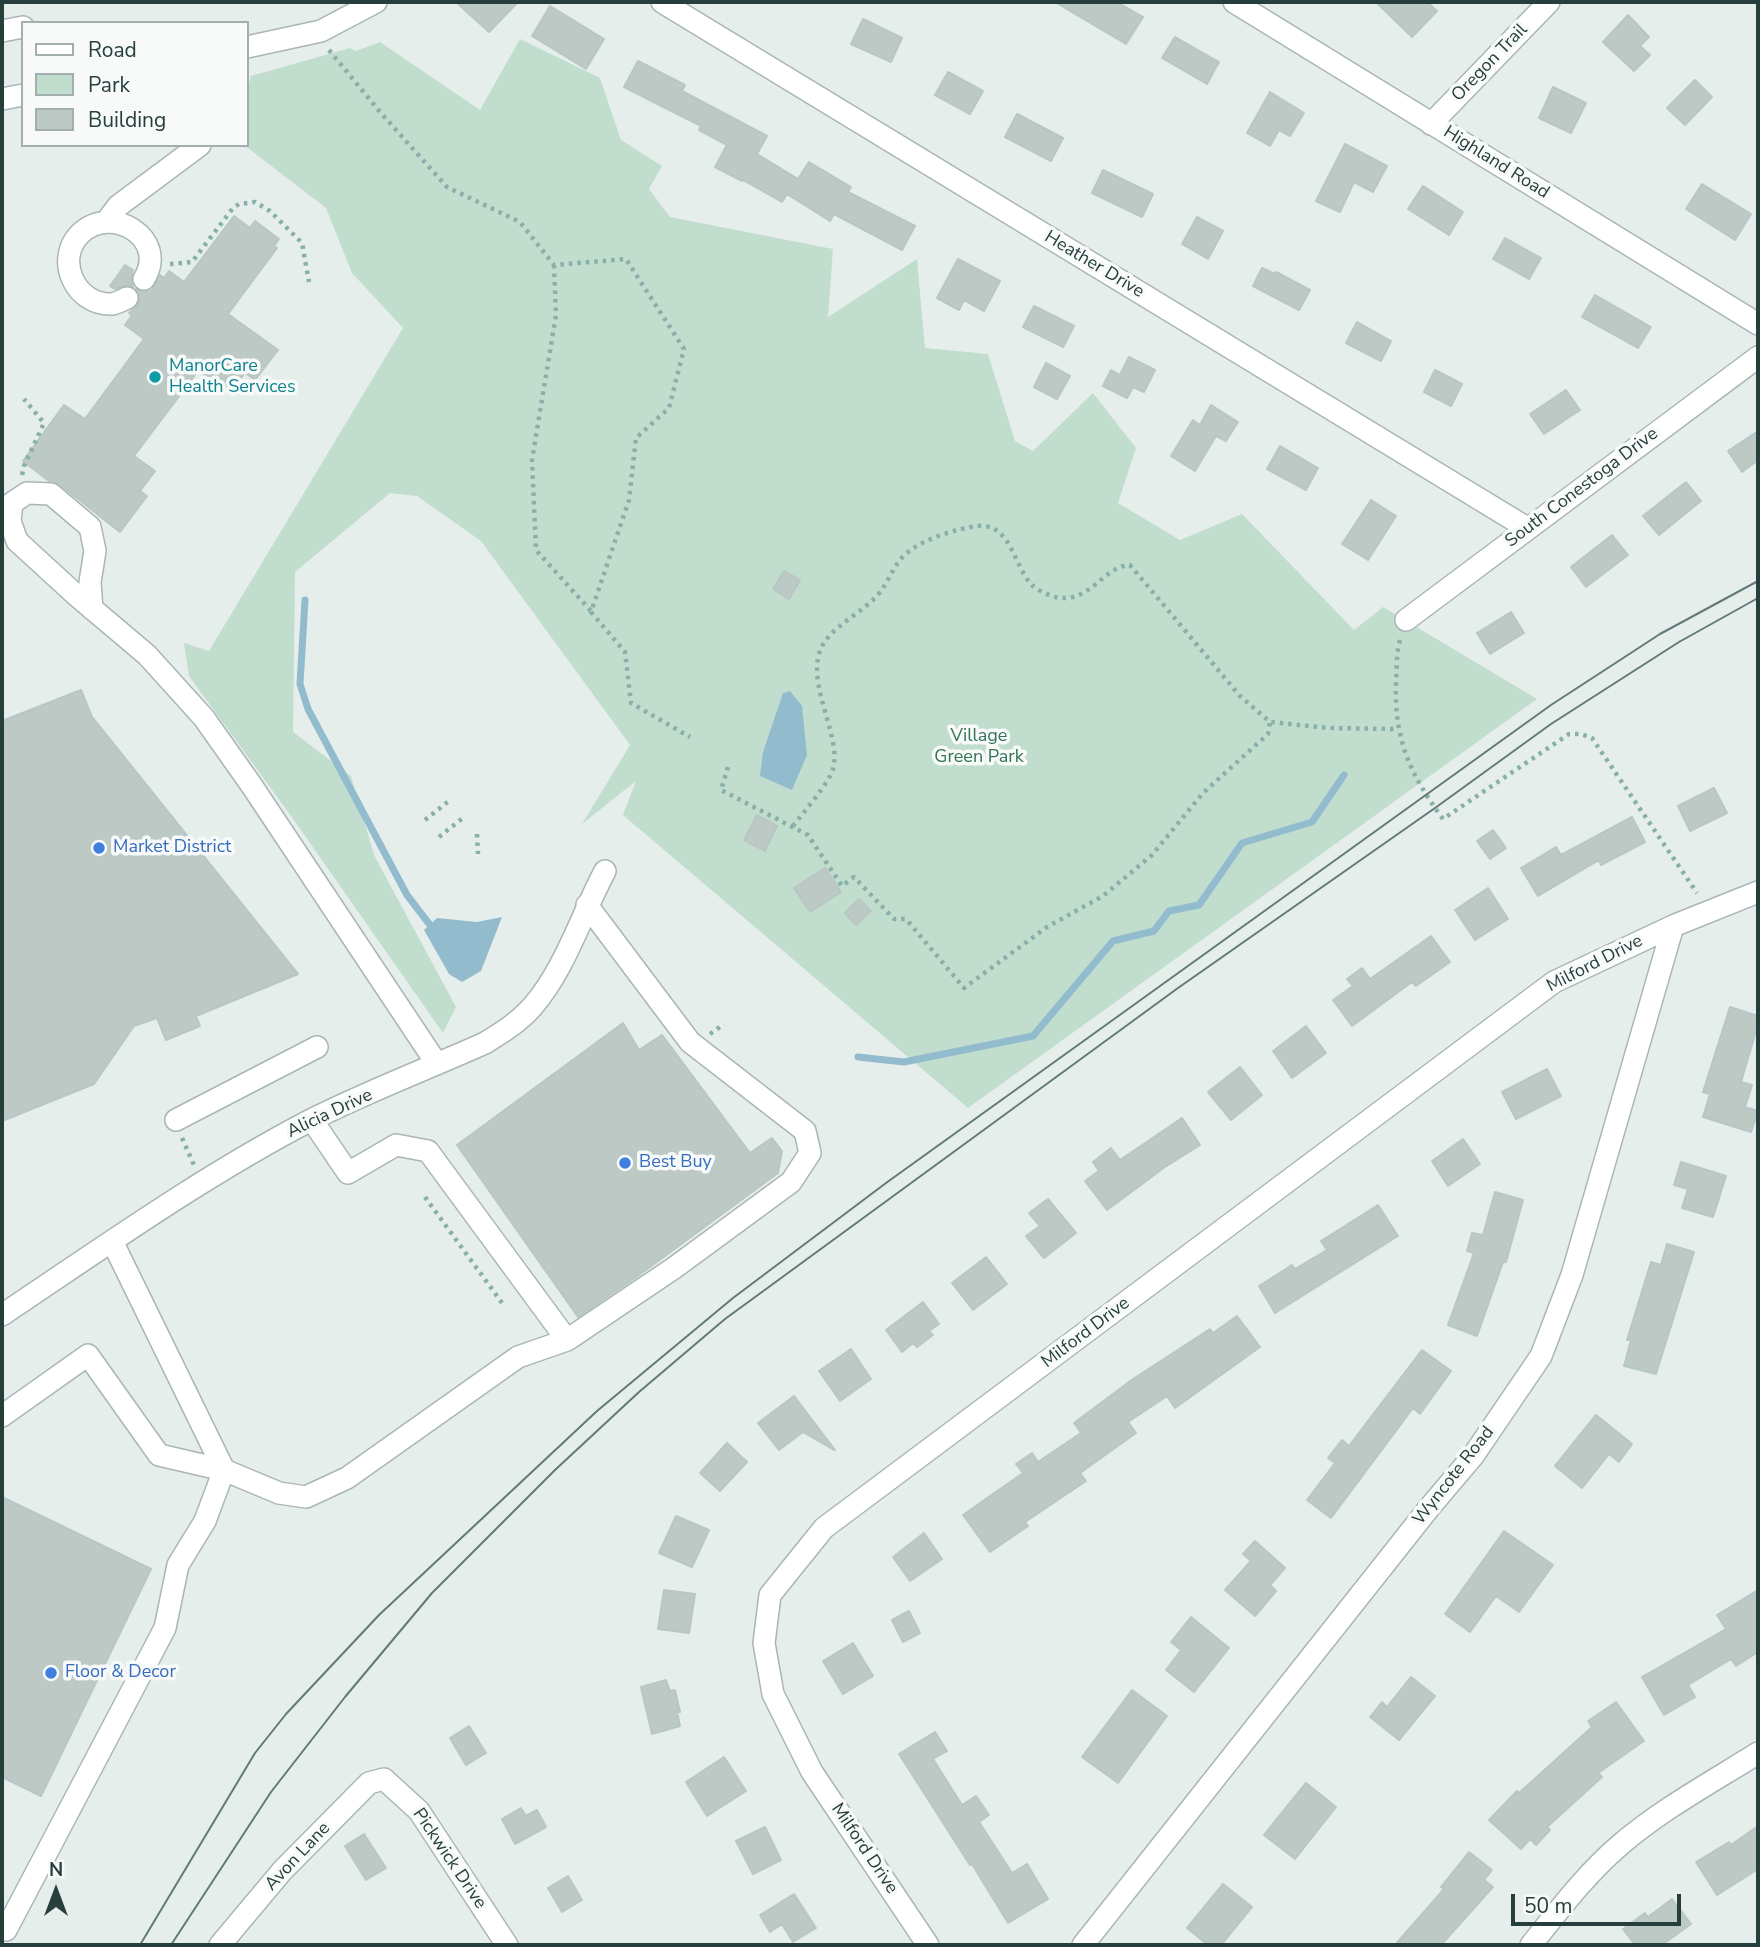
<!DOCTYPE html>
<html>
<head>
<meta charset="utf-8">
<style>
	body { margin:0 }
	#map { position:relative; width:1760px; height:1947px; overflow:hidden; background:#e6eeec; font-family:"Nunito Sans",sans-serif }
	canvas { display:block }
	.frame { position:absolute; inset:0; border:4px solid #263f3d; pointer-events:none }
	.legend { position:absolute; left:21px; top:21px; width:228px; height:126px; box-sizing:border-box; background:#f7faf9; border:2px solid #a3afae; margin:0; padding:9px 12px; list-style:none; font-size:21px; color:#263f3d }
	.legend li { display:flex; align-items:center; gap:14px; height:35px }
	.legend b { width:35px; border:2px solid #a3afae }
	.north { position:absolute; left:21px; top:1856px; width:70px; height:70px; -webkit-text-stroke:5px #f7faf9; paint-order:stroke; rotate:0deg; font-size:19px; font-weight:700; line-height:28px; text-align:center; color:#263f3d }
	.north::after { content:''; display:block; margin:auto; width:24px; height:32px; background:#263f3d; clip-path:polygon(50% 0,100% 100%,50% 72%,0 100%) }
	.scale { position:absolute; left:1511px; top:1894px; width:170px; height:32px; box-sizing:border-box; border:4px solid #263f3d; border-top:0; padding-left:9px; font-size:21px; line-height:24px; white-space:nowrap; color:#263f3d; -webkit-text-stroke:5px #f7faf9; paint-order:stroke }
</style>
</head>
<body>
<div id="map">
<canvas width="1760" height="1947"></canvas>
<div class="frame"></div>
<ul class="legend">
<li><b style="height:9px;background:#fff"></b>Road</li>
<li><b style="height:19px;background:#c1ddce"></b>Park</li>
<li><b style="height:19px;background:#bcc9c5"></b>Building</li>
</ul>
<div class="north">N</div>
<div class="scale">50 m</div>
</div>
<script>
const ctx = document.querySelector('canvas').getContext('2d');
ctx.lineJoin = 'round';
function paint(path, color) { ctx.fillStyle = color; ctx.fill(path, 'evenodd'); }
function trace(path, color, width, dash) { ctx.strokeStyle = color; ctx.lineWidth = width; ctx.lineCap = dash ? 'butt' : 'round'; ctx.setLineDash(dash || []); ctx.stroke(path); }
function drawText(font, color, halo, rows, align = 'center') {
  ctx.font = font + ' "Nunito Sans",sans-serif'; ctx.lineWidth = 7; ctx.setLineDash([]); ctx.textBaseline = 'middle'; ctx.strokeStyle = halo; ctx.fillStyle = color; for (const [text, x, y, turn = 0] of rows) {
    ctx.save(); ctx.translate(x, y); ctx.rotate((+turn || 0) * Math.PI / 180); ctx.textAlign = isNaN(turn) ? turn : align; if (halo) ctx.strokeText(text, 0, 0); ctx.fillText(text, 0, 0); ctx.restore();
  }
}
paint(new Path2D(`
	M520 39 600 78 621 140 662 166 649 189 670 217 833 249 828 317 917 259 925 348 988 354 1015 441 1033 451 1093 393 1136 448 1118 503 1180 540 1242 514 1354 630 1383 607 1537 699 968 1108 623 815 636 781 582 824 630 745 481 541 417 496 390 493 295 572 293 732 351 776 374 855 456 1007 443 1033 291 816 189 676 184 643 209 651 403 328 352 273 326 208 244 145H247V91L251 76 350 48 356 51 380 42 480 110Z`), '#c1ddce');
paint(new Path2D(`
	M790 691 802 706 807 755 792 790 760 776 763 752 783 693Z
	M502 917 481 971 462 982 449 974 424 930 437 918 477 922Z`), '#93bbce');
trace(new Path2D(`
	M305 600 300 684 308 709 407 895 430 925
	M858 1057 904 1062 1033 1036 1113 941 1154 931 1169 911 1199 905 1242 843 1312 822 1344 775`), '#93bbce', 7);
const building = new Path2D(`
	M456 2H518L489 32Z
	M1055 2H1117L1143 17 1126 44Z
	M1376 2H1427L1437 11 1412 37Z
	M550 6 604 39 586 69 532 36Z
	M1628 15 1649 37 1640 46 1650 55 1634 71 1603 42Z
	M863 19 902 38 891 62 851 44Z
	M1175 37 1219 62 1207 84 1162 58Z
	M638 61 685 85 682 91 767 136 757 154 798 179 809 162 851 187 848 192 915 226 902 250 834 214 830 221 787 194 782 202 743 180 742 181 715 167 727 145 699 130 701 126 624 87Z
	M948 72 983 91 970 114 935 95Z
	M1695 80 1712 97 1685 125 1667 108Z
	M1553 87 1586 103 1571 133 1539 118Z
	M1270 92 1304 113 1290 136 1279 130 1270 146 1247 133Z
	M1017 114 1063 138 1051 161 1005 137Z
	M1345 144 1387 166 1373 192 1354 182 1340 212 1316 201Z
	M1103 170 1153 194 1142 217 1092 193Z
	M1702 184 1751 214 1735 240 1686 209Z
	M1423 186 1463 212 1449 235 1408 209Z
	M234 216 250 228 255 221 279 239 274 246 277 248 228 314 278 350 255 380 245 373 234 387 229 383 224 390 198 371 134 456 155 471 140 491 147 496 120 532 59 484 49 481 23 461 64 405 85 419 144 339 125 325 132 315 129 313 137 306 140 299 136 289 145 292 152 290 160 275 164 278 169 271 184 282Z
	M1197 217 1223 231 1208 259 1182 244Z
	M1505 238 1541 258 1529 279 1493 259Z
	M958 259 1000 281 984 311 964 300 959 310 937 298Z
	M125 265 133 270 131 280 133 287 127 285 115 289 110 286Z
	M1262 268 1275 274 1276 272 1310 290 1299 310 1253 286Z
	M1595 295 1651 327 1638 348 1582 317Z
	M1034 306 1074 326 1063 347 1023 327Z
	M1357 322 1391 341 1381 361 1346 343Z
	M1129 357 1155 370 1144 392 1133 387 1127 398 1103 386 1111 370 1120 375Z
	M1046 363 1070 376 1057 399 1034 387Z
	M1435 370 1462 384 1451 406 1424 392Z
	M1566 390 1580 410 1544 434 1530 414Z
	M1211 405 1238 422 1226 441 1216 436 1195 471 1171 456 1193 420 1200 425Z
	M1758 431V460L1742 472 1728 451Z
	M1280 446 1318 468 1306 490 1267 469Z
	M1686 482 1701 501 1659 535 1643 516Z
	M1371 500 1396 516 1368 560 1342 544Z
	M1612 535 1628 555 1586 587 1571 567Z
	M784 571 800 580 789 599 773 589Z
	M1511 612 1524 633 1490 654 1477 633Z
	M81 690 92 717 298 974 196 1016 200 1026 166 1040 157 1018 134 1026 94 1084 2 1121V721Z
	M1714 788 1727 813 1690 831 1678 806Z
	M757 815 777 826 765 851 744 840Z
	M1632 817 1645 842 1601 865 1599 860 1538 896 1521 868 1556 847 1561 855Z
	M1493 830 1506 848 1490 859 1477 841Z
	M825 868 841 892 810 912 794 888Z
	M1488 888 1508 919 1475 940 1455 910Z
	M859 899 871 911 856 925 845 913Z
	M1431 936 1450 962 1416 986 1412 982 1352 1026 1333 1000 1353 986 1347 979 1362 968 1370 979Z
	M1730 1007 1758 1016V1024L1741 1082 1752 1085 1745 1107 1758 1111 1751 1132 1703 1117 1710 1094 1703 1092Z
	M623 1023 639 1050 662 1035 750 1153 772 1138 782 1151 778 1173 635 1278 578 1317 457 1145Z
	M1306 1026 1326 1053 1292 1078 1273 1051Z
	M1240 1067 1262 1095 1231 1120 1208 1092Z
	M1547 1069 1561 1096 1516 1119 1502 1092Z
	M1182 1118 1200 1145 1165 1167 1107 1210 1085 1181 1099 1171 1093 1162 1111 1148 1120 1160Z
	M1463 1139 1480 1164 1448 1186 1432 1161Z
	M1681 1162 1726 1176 1713 1217 1682 1208 1688 1189 1674 1185Z
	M1495 1192 1523 1200 1506 1262H1503L1477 1336 1448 1325 1474 1253 1467 1251 1472 1233 1483 1235Z
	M1048 1199 1076 1233 1044 1258 1026 1236 1040 1226 1029 1213Z
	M1378 1205 1398 1236 1275 1313 1259 1286 1292 1265 1295 1269 1327 1250 1321 1241Z
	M1667 1244 1694 1252 1656 1374 1624 1366 1631 1340H1627L1651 1262 1661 1265Z
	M986 1257 1007 1284 973 1310 952 1283Z
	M923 1302 939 1324 929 1331 933 1335 917 1347 913 1343 902 1352 886 1330Z
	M1237 1316 1260 1347 1175 1408 1167 1396 1128 1422 1136 1433 1080 1473 1086 1481 1025 1522 1028 1526 990 1552 963 1515 1023 1473 1016 1464 1032 1453 1038 1462 1081 1433 1074 1423 1133 1379 1210 1329 1213 1333Z
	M851 1349 871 1379 840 1401 819 1371Z
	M1422 1350 1451 1371 1420 1414 1413 1408 1331 1518 1307 1500 1335 1463 1328 1458 1342 1440 1349 1446Z
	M794 1396 835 1450H834L803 1432 779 1450 758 1423Z
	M1596 1415 1632 1444 1619 1462 1609 1454 1582 1488 1555 1466Z
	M727 1443 747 1462 720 1491 700 1473Z
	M2 1497 151 1569 41 1796 2 1777Z
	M676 1516 709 1530 692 1567 659 1553Z
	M1504 1531 1553 1565 1519 1612 1496 1596 1470 1632 1445 1614Z
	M924 1533 942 1559 910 1581 893 1557Z
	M1255 1541 1285 1568 1270 1585 1276 1591 1255 1616 1225 1590 1251 1561 1243 1554Z
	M664 1590 695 1594 689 1633 658 1629Z
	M1758 1590V1652L1736 1666 1731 1659 1688 1685 1695 1697 1664 1715 1642 1677 1726 1629 1717 1615Z
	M909 1611 920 1633 903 1642 892 1620Z
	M1191 1617 1229 1648 1194 1692 1166 1670 1181 1650 1171 1642Z
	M853 1643 873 1676 843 1694 823 1661Z
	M1411 1677 1435 1696 1399 1740 1370 1717 1382 1702 1387 1707Z
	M666 1680 670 1691 675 1690 680 1712H677L680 1726 652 1734 641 1687Z
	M1132 1690 1167 1716 1118 1783 1082 1757Z
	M1616 1702 1644 1741 1598 1773 1602 1777 1547 1827 1550 1830 1536 1845 1530 1839 1521 1849 1489 1820 1517 1791 1519 1793 1592 1727 1588 1721Z
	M469 1726 486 1753 466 1765 450 1738Z
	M935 1732 947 1751 933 1759 962 1805 976 1796 989 1815 979 1822 1012 1873 1027 1864 1048 1899 1008 1923 972 1864 970 1865 899 1754Z
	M724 1757 746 1791 707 1816 686 1782Z
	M1306 1783 1336 1807 1295 1859 1264 1835Z
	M521 1808 526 1816 537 1810 546 1827 515 1844 502 1819Z
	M1758 1826V1869L1717 1895 1696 1862 1729 1842 1731 1845Z
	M765 1827 781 1860 753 1874 736 1841Z
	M364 1834 386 1868 366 1880 345 1846Z
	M1469 1852 1492 1870 1484 1880 1493 1887 1441 1945H1395L1444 1889 1441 1887Z
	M568 1876 582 1900 562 1912 548 1888Z
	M1223 1884 1252 1907 1221 1945H1208L1187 1928Z
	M794 1894 816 1928 793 1942 782 1924 770 1932 760 1915Z
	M1672 1899 1691 1924 1662 1945H1635L1623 1929 1645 1913 1648 1917Z`);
paint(building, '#bcc9c5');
trace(building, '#b9c7c4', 2);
const minor = new Path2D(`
	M662 2 1527 528
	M1234 2 1758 324
	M2 31 23 27
	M247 47 321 31 376 2
	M2 99 23 95
	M1431 124 1549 2
	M106 222 118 206 200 145
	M127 298C123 300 117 303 112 304 76 306 54 260 80 234 112 203 169 239 144 279
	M92 609 90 582 95 551 90 527 51 494 27 493 12 503 10 521 17 541 76 595 147 655 204 718 252 786 437 1064
	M1406 620 1758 357
	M176 1120 317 1047
	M312 1120 348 1173 396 1145 428 1151 567 1340 674 1268 791 1182 810 1153 805 1131 690 1042 587 905
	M112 1241 224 1470 279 1493 306 1497 347 1478 518 1357 567 1340
	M2 1315C102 1248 202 1177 309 1121 366 1092 427 1069 485 1043 503 1032 519 1022 533 1006 565 969 582 914 605 871
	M2 1416 88 1355 159 1455 224 1470 205 1521 178 1565 165 1628 6 1930 2 1928
	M220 1945 282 1871 369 1783 384 1779 419 1811 507 1945
	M928 1945 812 1772 773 1694 764 1643 770 1595 824 1528 1554 982 1673 926 1758 892
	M1083 1945 1429 1508 1473 1456 1541 1356 1572 1275 1673 926
	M1531 1945C1559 1910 1586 1874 1620 1845 1662 1809 1712 1782 1758 1753`);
trace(minor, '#a9b6b4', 24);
trace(new Path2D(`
	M329 50 380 112 447 187 520 222 554 265 626 259 684 349 669 408 636 438 629 500 591 612 625 652 631 703 690 737
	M170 264 192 262 233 208 239 204 255 202 270 211 302 243 309 282
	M554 265 556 315 532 460 536 550 591 611
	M22 475 24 466 44 423 24 399
	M1400 640C1396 654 1397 669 1396 683 1394 740 1410 774 1443 819L1569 734H1581L1592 738 1697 893
	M728 767 721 790 808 835 842 886 854 877 894 919H906L964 988 1047 927 1103 896 1152 855 1203 793 1268 734 1270 722
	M425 820 450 800
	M793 826C803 813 829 783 833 769 842 739 809 690 819 654 826 627 864 614 881 591 891 577 895 562 908 552 924 539 958 528 978 526 1011 523 1014 567 1032 585 1036 590 1049 595 1055 597 1090 605 1103 566 1130 565L1240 696 1270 722 1329 728 1398 729
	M477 834 478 854
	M439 837 464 817
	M710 1034 724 1024
	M182 1138 194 1165
	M425 1197 505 1307`), '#89afaa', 4.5, [3.5, 5]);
trace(minor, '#fff', 21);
trace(new Path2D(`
	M140 1945 255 1753 286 1714 379 1615 597 1411 733 1298 886 1183 1551 705 1660 634 1758 581
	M171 1945 271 1792 345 1697 432 1593 555 1470 639 1392 725 1319 1178 988 1435 808 1551 724 1679 642 1758 598`), '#617a78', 2);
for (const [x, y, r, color] of [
	[155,377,7,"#0f9aa8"],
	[99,848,7,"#3f7fe0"],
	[625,1163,7,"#3f7fe0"],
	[51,1673,7,"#3f7fe0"]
]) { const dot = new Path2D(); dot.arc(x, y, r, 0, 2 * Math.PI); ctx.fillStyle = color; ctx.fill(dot); trace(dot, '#f7faf9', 2.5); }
drawText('18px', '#263f3d', '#f7faf9', [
	["Oregon Trail",1490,63,-46],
	["Highland Road",1496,163,32],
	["Heather Drive",1094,265,31],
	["South Conestoga Drive",1582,488,-37],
	["Milford Drive",1595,964,-27],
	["Alicia Drive",330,1114,-25],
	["Milford Drive",1086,1333,-37],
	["Wyncote Road",1454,1476,-52],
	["Milford Drive",864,1849,56],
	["Avon Lane",298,1857,-47],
	["Pickwick Drive",449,1859,56]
]);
drawText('18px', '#0d838f', '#f7faf9', [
	["ManorCare",169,367],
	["Health Services",169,388]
], 'left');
drawText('18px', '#337357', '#f7faf9', [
	["Village",979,737],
	["Green Park",979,758]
]);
drawText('18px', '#366cbe', '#f7faf9', [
	["Market District",113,848],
	["Best Buy",639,1163],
	["Floor & Decor",65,1673]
], 'left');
</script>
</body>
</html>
